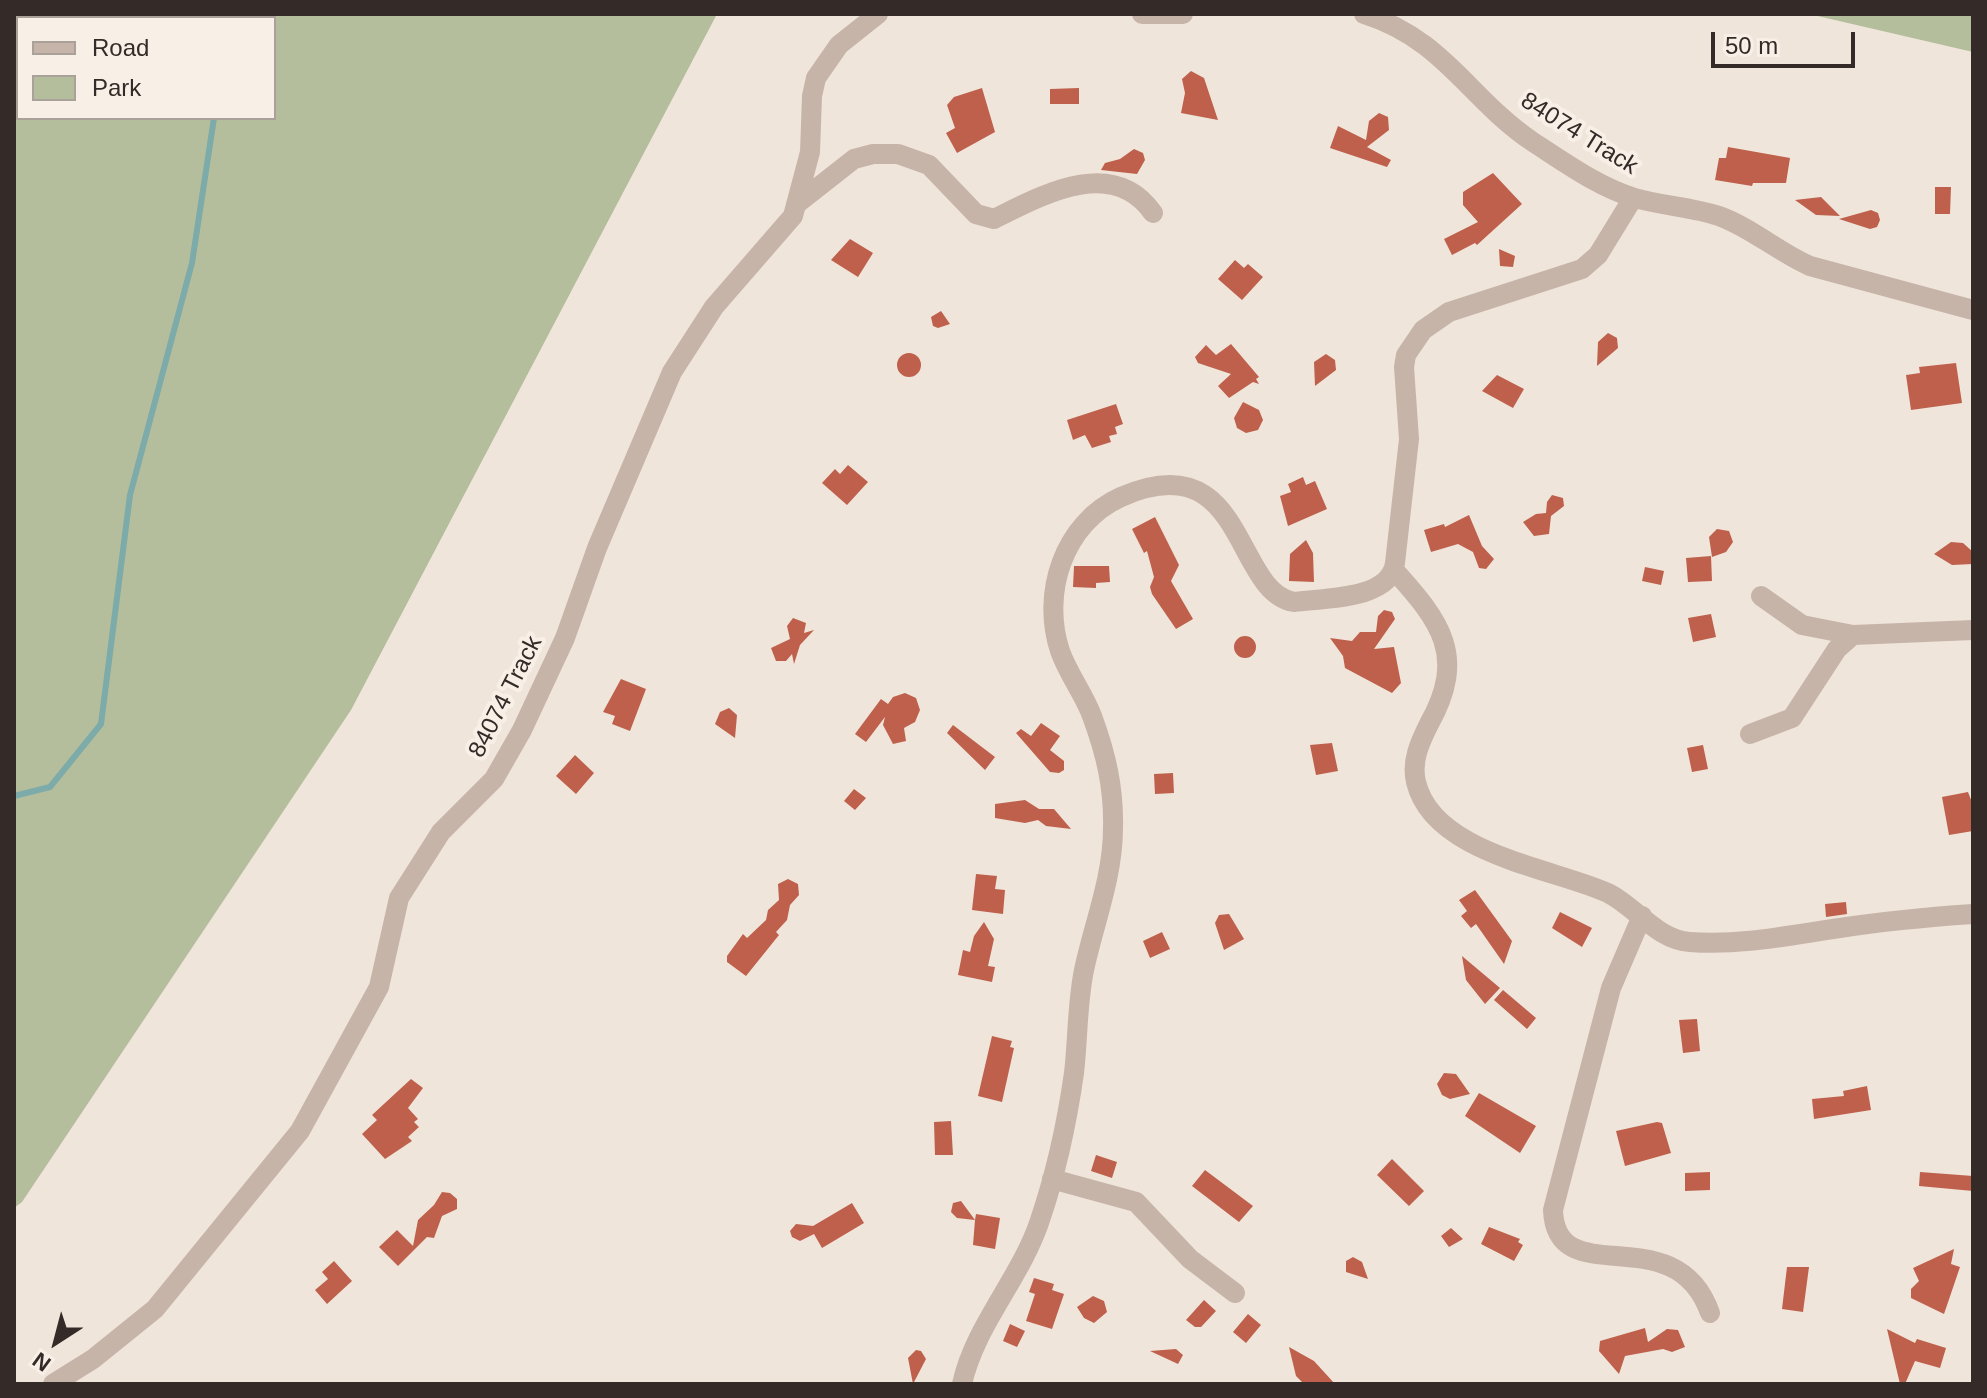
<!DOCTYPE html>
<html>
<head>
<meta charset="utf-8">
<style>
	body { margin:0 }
	#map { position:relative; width:1987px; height:1398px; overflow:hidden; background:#f0e5db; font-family:Arial,sans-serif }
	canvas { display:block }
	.frame { position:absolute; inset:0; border:16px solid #342b28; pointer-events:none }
	.legend { position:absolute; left:16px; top:16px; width:260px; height:104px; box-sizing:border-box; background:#f8efe7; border:2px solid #aaa19b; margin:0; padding:10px 14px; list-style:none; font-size:24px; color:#342b28 }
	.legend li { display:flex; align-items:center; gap:16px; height:40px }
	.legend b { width:40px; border:2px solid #aaa19b }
	.north { position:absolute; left:16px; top:1302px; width:80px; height:80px; -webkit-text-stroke:6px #f8efe7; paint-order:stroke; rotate:216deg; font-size:22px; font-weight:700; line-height:32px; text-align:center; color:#342b28 }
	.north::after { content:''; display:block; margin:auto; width:28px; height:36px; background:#342b28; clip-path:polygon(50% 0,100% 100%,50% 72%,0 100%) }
	.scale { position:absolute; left:1711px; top:32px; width:144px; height:36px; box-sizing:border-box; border:4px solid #342b28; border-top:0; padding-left:10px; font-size:24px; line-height:28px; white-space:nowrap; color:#342b28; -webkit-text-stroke:6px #f8efe7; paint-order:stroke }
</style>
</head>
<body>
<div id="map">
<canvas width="1987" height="1398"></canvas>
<div class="frame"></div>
<ul class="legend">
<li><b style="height:10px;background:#c7b4a8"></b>Road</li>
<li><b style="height:22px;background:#b5be9c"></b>Park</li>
</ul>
<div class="north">N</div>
<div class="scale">50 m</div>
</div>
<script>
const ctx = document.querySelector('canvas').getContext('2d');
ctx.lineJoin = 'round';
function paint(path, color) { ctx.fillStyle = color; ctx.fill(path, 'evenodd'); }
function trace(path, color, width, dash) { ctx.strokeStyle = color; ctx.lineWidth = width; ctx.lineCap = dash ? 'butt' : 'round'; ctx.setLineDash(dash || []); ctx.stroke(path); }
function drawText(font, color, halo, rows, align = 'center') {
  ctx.font = font + ' Arial,sans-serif'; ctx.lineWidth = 8; ctx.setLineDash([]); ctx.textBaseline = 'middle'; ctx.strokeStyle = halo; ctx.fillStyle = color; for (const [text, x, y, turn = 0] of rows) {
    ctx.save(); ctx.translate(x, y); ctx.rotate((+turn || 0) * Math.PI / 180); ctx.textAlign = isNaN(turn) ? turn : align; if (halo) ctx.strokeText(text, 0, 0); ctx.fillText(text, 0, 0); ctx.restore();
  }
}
paint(new Path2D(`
	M14 14H717L351 710 22 1202 14 1208ZM18 18H274V118H18Z
	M1809 14H1973V52Z`), '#b5be9c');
trace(new Path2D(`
	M258 18 260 14
	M14 796 50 787 101 724 130 495 192 263 214 118`), '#7cabaa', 6);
paint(new Path2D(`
	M1191 71 1204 78 1218 120 1181 113 1185 93 1182 79Z
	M982 88 995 132 957 153 946 133 955 128 947 105 954 97Z
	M1079 88V104H1050V89Z
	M1379 113 1388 117 1389 130 1367 147 1391 160 1387 167 1330 148 1338 126 1366 140 1369 121Z
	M1728 147 1790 158 1786 183H1753L1752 186 1715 180 1719 158H1726Z
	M1134 149 1143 153 1145 160 1137 174 1101 170 1105 163 1120 159Z
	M1493 173 1522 204 1477 245 1475 243 1452 255 1444 239 1478 222 1463 205V192Z
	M1935 187H1951L1950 214H1935Z
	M1821 197 1840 216 1816 215 1795 200Z
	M1871 210 1878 213 1880 220 1877 227 1870 229 1839 219Z
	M850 239 873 253 858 277 831 260Z
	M1499 249 1515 256 1513 267 1500 266Z
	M1235 260 1244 268 1248 264 1263 277 1242 300 1218 279Z
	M941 311 950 324 938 328 933 326 931 317Z
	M1608 333 1617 338 1618 348 1597 366 1598 342Z
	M1231 344 1259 377 1256 379 1259 384 1253 382 1229 398 1218 386 1231 374 1198 363 1195 357 1206 345 1216 355Z
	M897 365a12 12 0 1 1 24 0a12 12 0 1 1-24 0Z
	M1326 354 1335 360 1336 370 1315 386 1314 362Z
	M1956 363 1962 403 1911 410 1906 375 1920 373 1919 367Z
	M1497 375 1524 389 1513 408 1482 391Z
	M1243 402 1259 410 1263 420 1258 430 1246 433 1237 428 1234 418Z
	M1116 404 1123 424 1115 427 1117 434 1109 436 1111 442 1092 448 1085 435 1073 440 1067 420Z
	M848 465 868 482 847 505 822 483 835 469 840 474Z
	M1303 477 1306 485 1315 481 1327 509 1288 526 1280 496 1291 492 1288 484Z
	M1552 495 1563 498 1564 506 1551 516 1549 534 1534 536 1523 522 1536 514 1546 513 1547 502Z
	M1469 515 1482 546 1494 559 1486 569 1479 568 1473 552 1458 544 1431 552 1424 530 1444 524 1445 527Z
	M1155 517 1179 565 1171 581 1193 619 1176 629 1152 594 1150 587 1154 577 1147 551 1144 553 1132 529Z
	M1717 529 1729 531 1733 542 1726 552 1712 557 1709 537Z
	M1306 540 1313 553 1314 582 1289 581 1290 554Z
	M1951 542 1963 543 1973 552V564L1952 565 1934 554Z
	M1711 556 1712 581 1688 582 1686 558Z
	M1109 566 1110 582 1096 583V588L1073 587 1074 566Z
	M1645 567 1664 571 1661 585 1642 581Z
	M1384 610 1392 612 1395 619 1374 649 1394 647 1401 683 1392 693 1345 668 1343 656 1330 638 1352 641 1360 632H1376L1378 616Z
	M1711 614 1716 637 1693 642 1688 618Z
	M793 618 806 623 804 633 814 630 800 645 794 664 792 654 786 661H776L771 648 790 639 787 626Z
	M1234 647a11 11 0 1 1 22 0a11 11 0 1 1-22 0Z
	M621 679 646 689 630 731 612 724 615 716 603 712Z
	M905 693 916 698 920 710 915 722 904 728 906 741 893 744 883 725 885 717 866 742 855 734 881 699 888 704 893 697Z
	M729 708 737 715 735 738 715 724 720 712Z
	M1041 723 1060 736 1050 750 1064 761V770L1059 773 1050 772 1016 733 1021 729 1031 736Z
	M953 725 995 757 985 770 947 733Z
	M1332 743 1338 771 1316 775 1310 745Z
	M1703 745 1708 769 1692 772 1687 748Z
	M575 755 594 773 576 794 556 776Z
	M1173 773 1174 793 1155 794 1154 774Z
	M854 789 866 798 855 810 844 801Z
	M1968 792 1973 805V831L1949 835 1942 797Z
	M1025 800 1039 809H1054L1071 829 1046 826 1038 820 1025 823 995 818V804Z
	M976 874 997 876 995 889 1005 890 1003 914 972 910Z
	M788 879 798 884 799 895 790 905 787 920 776 932 779 935 746 976 727 962V956L743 934 747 938 766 920 768 910 779 900 778 884Z
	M1475 890 1512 941 1504 964 1476 924 1471 928 1461 916 1467 911 1459 900Z
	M1846 902 1847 914 1826 917 1825 904Z
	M1560 912 1592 928 1582 947 1552 928Z
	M1229 914 1244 939 1224 950 1215 923 1219 915Z
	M984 922 994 939 988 966 995 967 992 982 958 975 963 950 970 952 974 936Z
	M1162 932 1170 949 1150 958 1143 941Z
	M1462 956 1500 988 1485 1004 1466 980Z
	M1503 990 1536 1018 1527 1029 1494 1000Z
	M1697 1019 1700 1051 1683 1053 1679 1020Z
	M992 1036 1012 1041 1010 1047 1014 1048 1002 1102 978 1096Z
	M1444 1073 1456 1074 1470 1094 1450 1099 1442 1095 1437 1084Z
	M411 1079 423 1088 408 1108 418 1119 414 1122 419 1127 408 1137 412 1141 385 1159 362 1134 377 1120 372 1115Z
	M1867 1086 1871 1110 1814 1119 1812 1099 1844 1096 1843 1091Z
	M1479 1093 1536 1126 1520 1153 1465 1116Z
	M951 1121 953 1155H935L934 1122Z
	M1657 1122 1662 1123 1671 1153 1625 1166 1616 1131Z
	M1096 1155 1117 1162 1112 1178 1091 1171Z
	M1392 1159 1424 1191 1409 1206 1377 1175Z
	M1205 1170 1253 1206 1239 1222 1192 1186Z
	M1710 1172V1190L1685 1191V1173Z
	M1920 1172 1973 1176V1191L1919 1186Z
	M442 1192 450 1193 457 1199V1209L442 1216 434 1238 427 1237 398 1266 379 1247 397 1230 413 1246 418 1220 434 1205Z
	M961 1201 975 1220 976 1214 1000 1218 995 1249 973 1245 975 1220 957 1218 951 1212 953 1203Z
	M852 1203 864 1223 822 1248 814 1234 800 1241 792 1237 790 1231 796 1224 813 1226Z
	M1489 1227 1520 1239 1518 1242 1523 1245 1514 1261 1481 1244Z
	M1451 1228 1463 1239 1449 1247 1441 1236Z
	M1954 1249 1951 1264 1960 1267 1944 1314 1911 1298V1289L1919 1281 1913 1268Z
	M1353 1257 1362 1262 1368 1279 1346 1272V1261Z
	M334 1261 352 1281 327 1304 315 1290 328 1279 322 1272Z
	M1787 1267H1809L1803 1312 1782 1309Z
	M1034 1278 1054 1284 1052 1290 1064 1294 1052 1329 1026 1321 1035 1294 1029 1292Z
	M1093 1296 1104 1301 1107 1312 1094 1323 1084 1318 1077 1307Z
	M1204 1300 1216 1311 1201 1327H1195L1186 1320Z
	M1248 1314 1261 1325 1246 1343 1233 1332Z
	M1010 1324 1025 1331 1017 1347 1003 1341Z
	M1645 1328 1648 1342 1667 1329 1678 1330 1685 1347 1672 1352 1663 1349 1625 1356 1619 1374 1599 1351 1600 1341Z
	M1887 1329 1915 1343 1917 1339 1946 1348 1940 1368 1915 1361 1905 1384H1900Z
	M1289 1347 1314 1361 1335 1384H1304L1296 1376Z
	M1176 1349 1183 1355 1178 1364 1150 1351Z
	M916 1350 921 1351 926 1359 913 1384 908 1358Z`), '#be604b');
trace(new Path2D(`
	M1142 14H1183
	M1364 14C1444 39 1469 99 1533 142 1564 162 1600 188 1635 198 1663 206 1692 207 1719 216 1752 228 1778 252 1810 266L1973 310
	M798 203 854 159 873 154H898L929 165 976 214 994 219C1044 194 1113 156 1153 213
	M1394 570C1441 622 1467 656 1429 724 1420 742 1411 761 1416 782 1433 854 1553 868 1608 893 1636 907 1657 940 1690 942 1740 946 1791 935 1840 928 1885 921 1929 917 1973 914
	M1761 596 1802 625 1853 635 1973 630
	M1750 734 1792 718 1837 649 1853 635
	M1642 916 1611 988 1553 1210C1556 1295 1675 1214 1710 1313
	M1052 1179 1136 1202 1190 1259 1235 1293
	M53 1384 93 1359 155 1309 300 1131 379 987 399 898 441 832 494 779 522 730 565 638 597 548 672 372 714 307 793 216 810 152 812 96 816 78 839 45 878 14
	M962 1384C975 1325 1021 1278 1040 1220 1056 1173 1067 1122 1074 1073 1078 1039 1077 1004 1084 970 1094 923 1113 877 1113 828 1114 788 1106 754 1092 716 1084 694 1068 674 1060 651 1041 594 1063 523 1121 497 1246 442 1233 592 1294 602 1324 598 1390 600 1395 563L1409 439 1404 367 1406 355 1423 330 1449 312 1582 269 1598 255 1633 198`), '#c7b4a8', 20);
drawText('24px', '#342b28', '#f8efe7', [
	["84074 Track",1579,134,32],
	["84074 Track",506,697,-63]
]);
</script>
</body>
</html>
